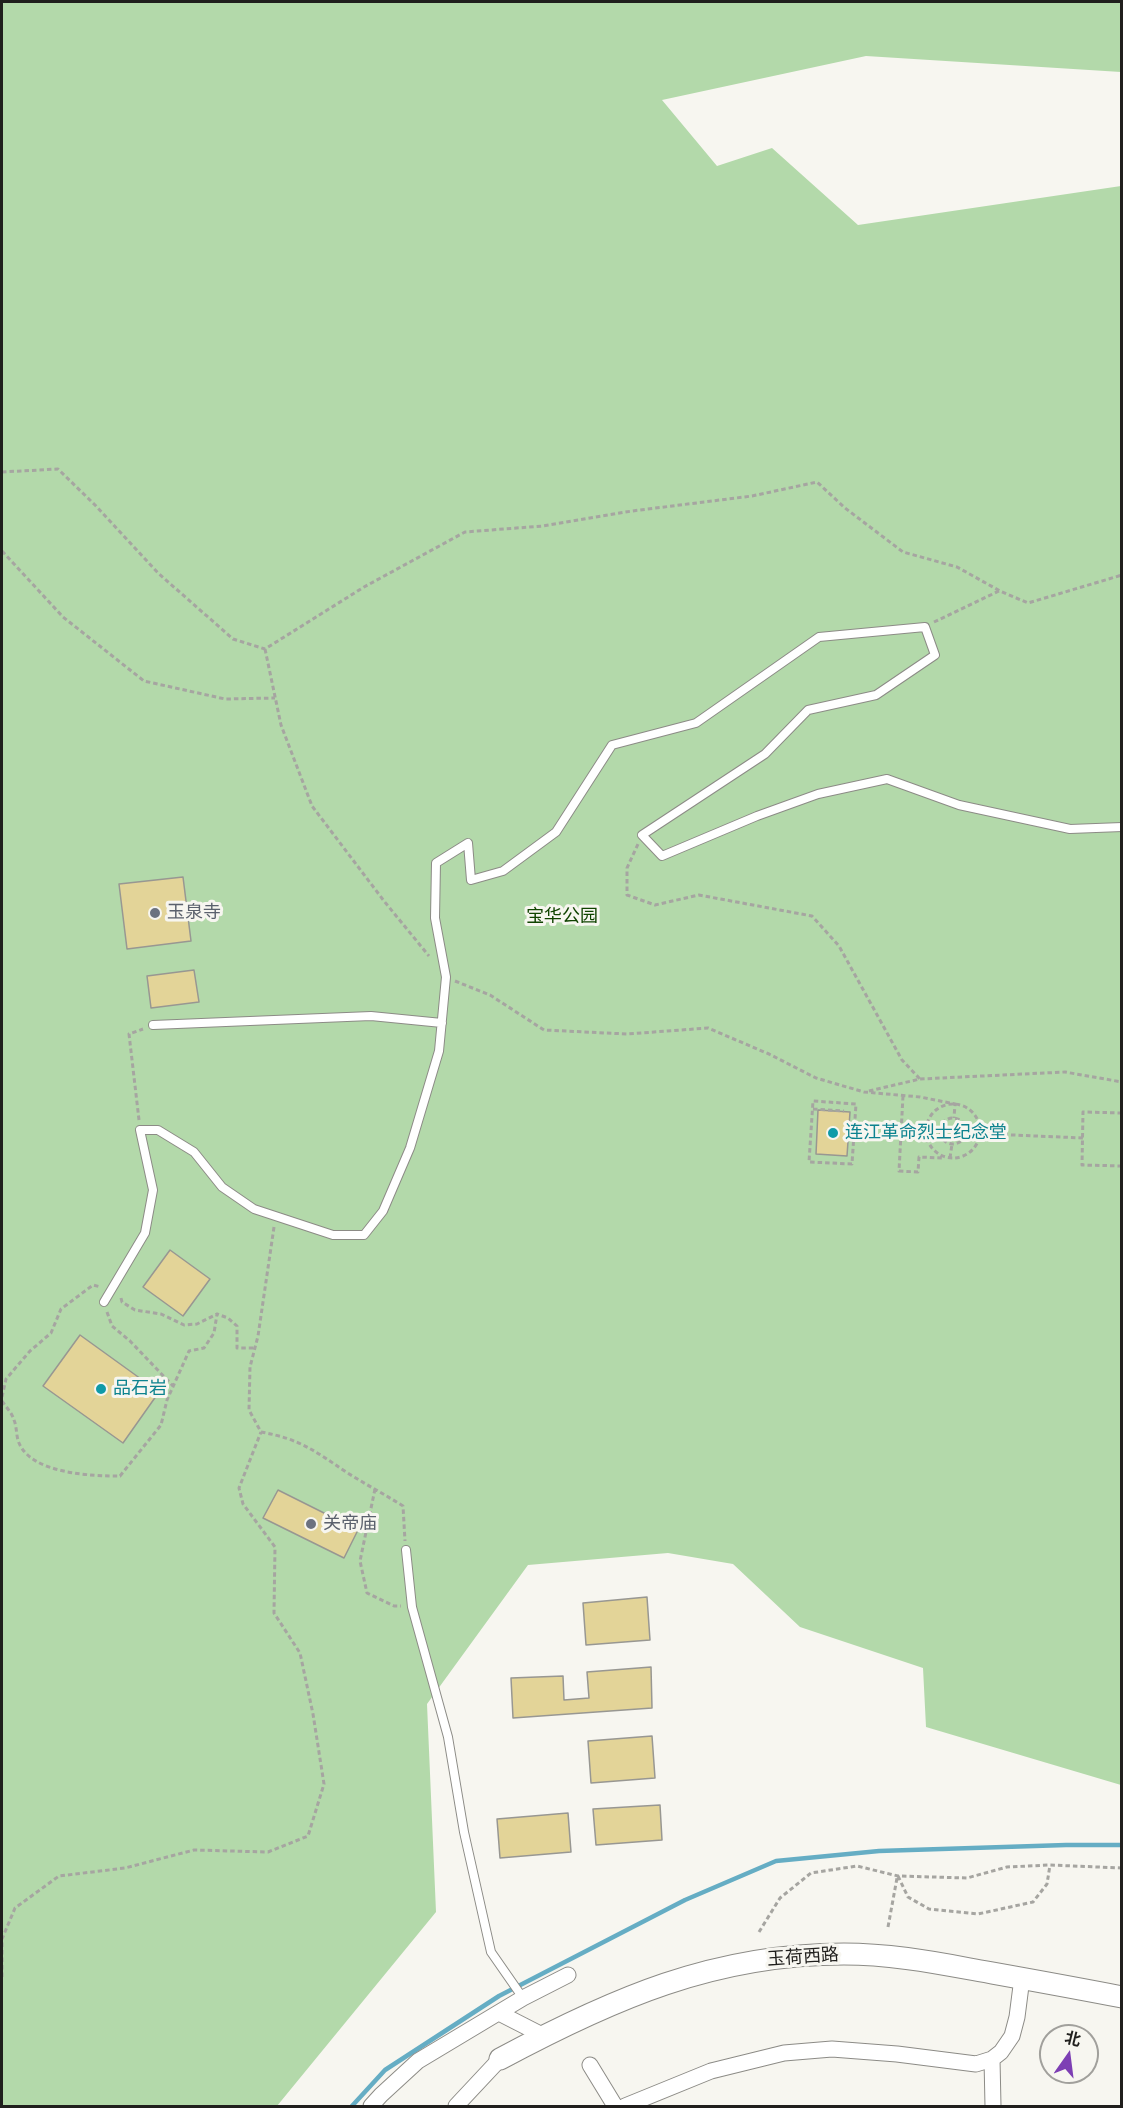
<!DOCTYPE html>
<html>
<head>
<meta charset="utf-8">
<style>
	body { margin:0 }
	#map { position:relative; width:1123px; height:2108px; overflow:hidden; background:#f7f6f0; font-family:Inter,"Noto Sans SC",sans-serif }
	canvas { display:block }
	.frame { position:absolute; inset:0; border:3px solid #201f1d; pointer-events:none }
	.north { position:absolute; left:1039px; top:2024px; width:60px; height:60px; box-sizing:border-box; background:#f7f6f0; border:2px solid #a1a09c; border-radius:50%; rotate:14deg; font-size:16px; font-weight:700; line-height:24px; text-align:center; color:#201f1d }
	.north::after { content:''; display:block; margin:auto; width:21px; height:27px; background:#7d3fb4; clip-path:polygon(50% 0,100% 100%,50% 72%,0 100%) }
</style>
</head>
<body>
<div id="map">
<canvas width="1123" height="2108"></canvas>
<div class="frame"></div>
<div class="north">北</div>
</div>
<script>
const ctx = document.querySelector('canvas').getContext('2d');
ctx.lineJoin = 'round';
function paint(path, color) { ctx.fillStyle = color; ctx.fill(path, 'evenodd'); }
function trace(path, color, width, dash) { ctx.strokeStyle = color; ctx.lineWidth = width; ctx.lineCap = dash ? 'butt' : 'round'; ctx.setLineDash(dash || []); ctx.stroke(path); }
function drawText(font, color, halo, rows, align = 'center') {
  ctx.font = font + ' Inter,"Noto Sans SC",sans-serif'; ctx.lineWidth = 6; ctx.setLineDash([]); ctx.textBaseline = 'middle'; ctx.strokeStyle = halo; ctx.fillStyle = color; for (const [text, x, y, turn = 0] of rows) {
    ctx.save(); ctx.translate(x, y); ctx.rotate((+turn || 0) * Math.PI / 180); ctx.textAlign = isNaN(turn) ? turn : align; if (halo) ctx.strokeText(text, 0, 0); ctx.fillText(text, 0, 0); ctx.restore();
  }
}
paint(new Path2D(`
	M2 2H1121V72L866 56 662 100 717 166 772 148 858 225 1121 186V1785L926 1727 923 1668 800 1627 733 1564 668 1553 528 1565 427 1704 436 1912 277 2106H2Z`), '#b3d9aa');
trace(new Path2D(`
	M352 2106 385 2070 499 1996 685 1900 776 1861 879 1851 1066 1845H1122`), '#65adc4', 4.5);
const building = new Path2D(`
	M183 877 191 941 127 949 119 884Z
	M194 970 199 1002 151 1008 147 976Z
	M818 1110 850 1112 847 1156 816 1154Z
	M170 1250 210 1279 183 1316 143 1287Z
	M80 1335 159 1392 123 1443 43 1386Z
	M278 1490 358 1530 344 1558 263 1518Z
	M647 1597 650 1640 586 1645 583 1603Z
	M651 1667 652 1708 513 1718 511 1678 563 1676 564 1700 589 1698 587 1672Z
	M652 1736 655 1778 591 1783 588 1741Z
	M660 1805 662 1840 596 1845 593 1809Z
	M568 1813 571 1852 500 1858 497 1819Z`);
paint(building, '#e3d498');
trace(building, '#989792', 1.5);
const lane = new Path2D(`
	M153 1025 371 1016 442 1023
	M104 1302 145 1233 153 1190 140 1130H158L194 1152 222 1187 254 1209 333 1235H364L383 1211 410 1148 439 1051 446 977 435 918 436 863 468 843 471 880 503 871 556 832 612 745 696 723 819 637 925 627 935 655 876 695 808 710 765 754 642 835 662 856 757 816 818 794 887 779 959 805 1070 829 1122 827
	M406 1550 412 1607 448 1737 464 1832 491 1952 523 1998`);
const street = new Path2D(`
	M499 2013 544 2036
	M992 2059 993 2106
	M590 2065 615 2106
	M371 2106 381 2095 418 2061 523 1998 568 1975
	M456 2106 500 2059
	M625 2106 711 2071 784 2053 832 2049 897 2054 976 2064 992 2059 1001 2052 1012 2036 1017 2017 1022 1978`);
const secondary = new Path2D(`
	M500 2059C612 1999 714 1954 844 1954 886 1954 928 1961 970 1969 1020 1978 1071 1987 1122 1997`);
trace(lane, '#8c8b86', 10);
trace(street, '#8c8b86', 17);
trace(secondary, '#8c8b86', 23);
trace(new Path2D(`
	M2 472 58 469 95 505 158 573 233 639 265 649 364 587 465 532 543 526 632 511 752 496 817 482 845 508 903 552 957 567 1000 591 1028 603 1122 575
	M2 551 63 617 144 681 225 699 275 698
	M934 622 999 591
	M265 649 281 725 312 806 384 901 429 956
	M638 844 627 868V895L655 905 699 895 812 916 839 946 902 1060 920 1079
	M455 981 490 995 544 1030 627 1034 708 1028 769 1054 816 1078 864 1092 920 1097 955 1104 954 1118
	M869 1091 920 1079 1065 1072 1122 1082
	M903 1096 899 1171 918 1172 919 1157 943 1158
	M926 1131a27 27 0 1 1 54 0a27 27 0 1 1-54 0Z
	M813 1109 844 1111
	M1122 1113 1083 1112 1082 1165 1122 1166
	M940 1131a13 13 0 1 1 26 0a13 13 0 1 1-26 0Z
	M139 1120 129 1034 143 1029
	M926 1130 939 1131
	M966 1133 1083 1138
	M854 1134 852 1164 809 1162 813 1101 856 1104 854 1134 901 1137
	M950 1158 952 1144
	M274 1227 258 1336 250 1367 249 1410 261 1432C300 1439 315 1451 346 1472 365 1484 384 1494 403 1506L405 1541
	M121 1298 122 1302 135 1310 161 1314 184 1325 197 1324 217 1314
	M107 1312 112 1326 130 1341 173 1386
	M2 1397 6 1379 30 1351 51 1333 61 1309 93 1285 101 1287
	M2 1401C6 1407 12 1413 14 1420 17 1427 16 1436 19 1443 32 1474 92 1476 120 1476L161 1425 167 1400 189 1351 204 1348 214 1333 217 1314 228 1318 237 1326V1348H255
	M375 1489 360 1561 367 1593 394 1606H401
	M898 1876 908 1897 929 1909 978 1914 1033 1902 1047 1884 1050 1865
	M888 1927 897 1878
	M759 1932 780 1898 811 1873 857 1866 898 1876 967 1878 1007 1867 1050 1865 1122 1868
	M2 1977V1939L15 1908 59 1876 125 1868 194 1850 268 1852 308 1836 324 1784 313 1714 300 1653 274 1613 275 1547 243 1504 239 1488 261 1432`), '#a6a5a1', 3, [4.5, 3]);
trace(lane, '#fff', 8);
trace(street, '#fff', 15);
trace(secondary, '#fff', 21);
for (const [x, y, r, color] of [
	[155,913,6,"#6b7280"],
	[833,1133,6,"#0f9aa8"],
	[101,1389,6,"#0f9aa8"],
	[311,1524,6,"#6b7280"]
]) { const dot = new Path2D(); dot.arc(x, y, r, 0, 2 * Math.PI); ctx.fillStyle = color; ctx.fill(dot); trace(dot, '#f7f6f0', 2); }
drawText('18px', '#5b616d', '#f7f6f0', [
	["玉泉寺",167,913],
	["关帝庙",323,1524]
], 'left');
drawText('18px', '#104400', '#f7f6f0', [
	["宝华公园",562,917]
]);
drawText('18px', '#0d838f', '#f7f6f0', [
	["连江革命烈士纪念堂",845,1133],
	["品石岩",113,1389]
], 'left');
drawText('18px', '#201f1d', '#f7f6f0', [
	["玉荷西路",803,1957,-4]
]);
</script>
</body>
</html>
